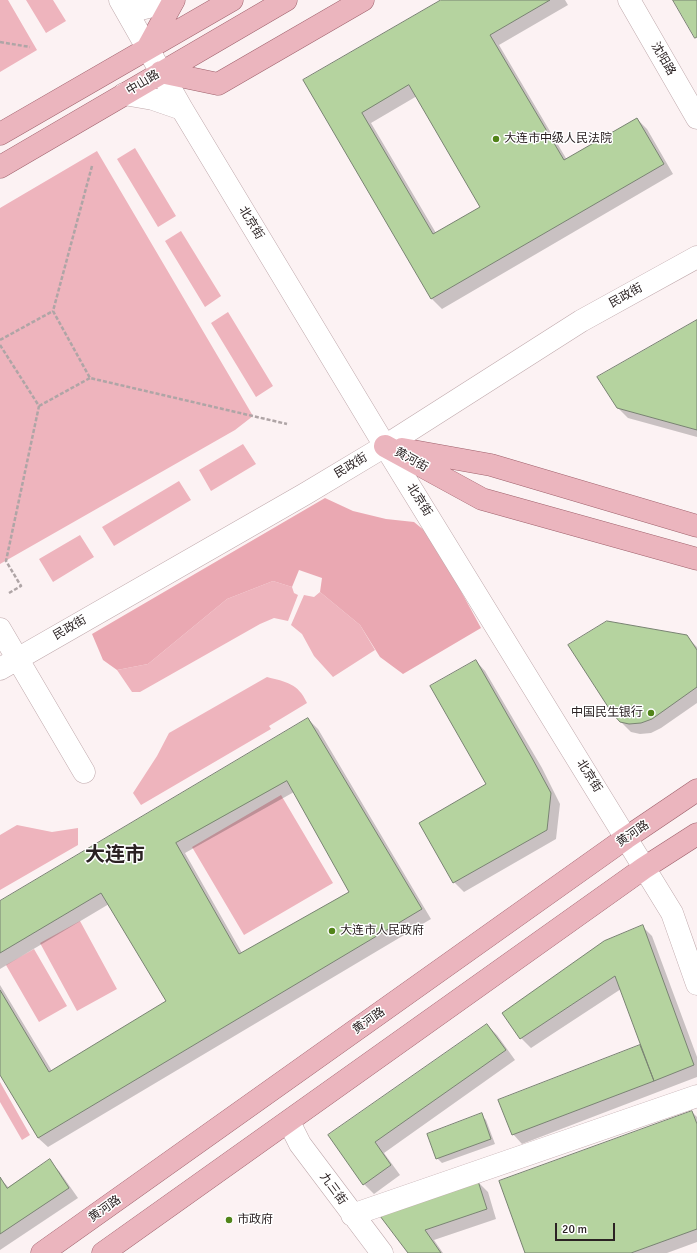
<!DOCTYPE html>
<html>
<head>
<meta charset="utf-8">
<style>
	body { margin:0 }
	#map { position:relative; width:697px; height:1253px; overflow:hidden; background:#fcf2f3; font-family:Signika,sans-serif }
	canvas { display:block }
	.scale { position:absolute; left:555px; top:1223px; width:60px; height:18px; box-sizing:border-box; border:2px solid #2b2223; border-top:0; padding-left:5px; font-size:12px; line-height:14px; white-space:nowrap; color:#2b2223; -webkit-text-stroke:3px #fff; paint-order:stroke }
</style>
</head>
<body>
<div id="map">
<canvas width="697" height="1253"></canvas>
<div class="scale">20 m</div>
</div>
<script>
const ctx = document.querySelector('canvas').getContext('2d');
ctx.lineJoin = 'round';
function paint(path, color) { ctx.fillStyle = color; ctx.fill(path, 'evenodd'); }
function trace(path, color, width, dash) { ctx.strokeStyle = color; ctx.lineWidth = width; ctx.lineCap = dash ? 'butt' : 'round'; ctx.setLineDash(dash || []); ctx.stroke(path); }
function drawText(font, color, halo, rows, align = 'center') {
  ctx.font = font + ' Signika,"Noto Sans SC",sans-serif'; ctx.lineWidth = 3; ctx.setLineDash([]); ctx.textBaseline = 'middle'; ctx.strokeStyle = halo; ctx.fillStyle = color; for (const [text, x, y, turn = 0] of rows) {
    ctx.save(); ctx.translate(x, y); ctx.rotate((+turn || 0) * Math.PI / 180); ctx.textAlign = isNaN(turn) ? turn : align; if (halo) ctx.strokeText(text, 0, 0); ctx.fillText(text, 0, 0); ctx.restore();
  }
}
paint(new Path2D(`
	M0 0H8L37 50 0 72Z
	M26 0H53L66 21 46 33Z
	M135 148 176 216 158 227 117 159Z
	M97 151 253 416 235 430 0 564V208Z
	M181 231 221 296 205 307 165 241Z
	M228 312 273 386 256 397 211 323Z
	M243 444 256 464 211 491 199 470Z
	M179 481 191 500 114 546 102 527Z
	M80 535 94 557 53 582 39 559Z
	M273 581 292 587 294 593 298 595 288 621 274 618 260 624 140 692H132L117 670 148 664 227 599Z
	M320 592 360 625 375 650 333 677 314 656 302 634 291 625 304 595 314 597Z
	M267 677C286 682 298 683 307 703L269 726 271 729 141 805 133 793 157 756 169 733Z
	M281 795 333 883 244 935 192 847Z
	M17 825 52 832 78 828V845L0 890V835Z
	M80 921 117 989 77 1011 40 943Z
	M34 949 67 1006 39 1022 6 965Z
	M0 1082 30 1135 22 1140 0 1102Z`), '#eeb4bd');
paint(new Path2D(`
	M325 498 353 511 386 519 414 522 431 536 481 628 403 674 380 657 360 625 320 592 322 578 299 570 292 587 273 581 227 599 148 664 117 670 103 660 92 634Z`), '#eaa8b2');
paint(new Path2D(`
	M443 0H565L568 5 499 45 567 160 637 119 647 129 673 174 442 309 432 299 304 81ZM417 96 482 207 436 233 371 123Z
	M697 321V437L628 418 617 407Z
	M686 636 697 647V703L661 728 651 733 640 734 631 732 621 722Z
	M476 661 485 671 542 768 560 804 556 839 464 892 454 882 420 824 488 785Z
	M308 719 318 729 431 919 48 1147 38 1138 0 1073V985L52 1071 168 1002 109 904 0 969V902ZM294 792 350 892 242 953 185 853Z
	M642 926 652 936 697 1057V1077L522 1144 513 1134 500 1101 642 1046 621 989 531 1048 521 1038 503 1013Z
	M487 1025 497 1035 515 1060 384 1153 400 1175 374 1194 364 1184 330 1135Z
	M692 1112 697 1117V1242L667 1253H526Z
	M481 1115 486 1120 495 1144 442 1163 437 1158Z
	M49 1161 59 1171 78 1198 0 1250V1178L9 1188Z
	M478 1182 488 1192 496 1219 434 1240 443 1253H409L381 1216Z`), '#0003');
const building = new Path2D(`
	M441 0H550L490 35 564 160 637 118 664 164 431 299 303 80ZM409 85 480 207 433 234 362 113Z
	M673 0H697V37L695 38Z
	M697 320V430L617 408 597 377Z
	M607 621 687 635 697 650V687L652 719 641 723 629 724 620 722 612 713 568 645Z
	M476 660 532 758 551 793 547 830 453 883 419 823 486 784 430 686Z
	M308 718 422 909 38 1138 0 1075V990L49 1072 166 1001 101 893 0 953V901ZM287 781 349 892 239 954 176 843Z
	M643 925 694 1065 654 1081 615 976 520 1039 502 1013 604 941Z
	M487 1024 506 1050 375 1142 391 1165 363 1185 328 1135Z
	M640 1045 654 1081 512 1135 498 1100Z
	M692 1111 697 1124V1229L631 1253H525L499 1181Z
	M482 1113 491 1139 436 1159 427 1134Z
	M50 1159 69 1188 0 1234V1177L7 1188Z
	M478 1181 487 1209 425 1230 441 1253H408L380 1216Z`);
paint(building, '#b5d39f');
trace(building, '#798372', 1);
const minor = new Path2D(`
	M120 0 182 109 385 446 672 913 697 984
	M629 0 697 118
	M124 7 140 9 173 1
	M124 94 153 99 182 109
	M0 629 84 772
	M0 669 305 494 385 446 581 321 697 257
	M289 1122 300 1144 382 1253
	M352 1215 697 1096`);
const major = new Path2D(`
	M147 49 174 0
	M161 72 218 84 363 0
	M0 134 232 0
	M0 167 286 0
	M385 446 482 499 697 559
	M402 449 491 465 697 526
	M42 1253 626 838 697 790
	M103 1253 644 868 697 834`);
trace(minor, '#bfa8ab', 23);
trace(major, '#9f616c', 23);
trace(new Path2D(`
	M0 42 30 47
	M92 166 53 311 90 378 287 424
	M0 340 53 311
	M0 345 39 406 6 561 21 586 9 593
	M39 406 90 378`), '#afa5a6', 2.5, [4, 2]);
trace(minor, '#fff', 22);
trace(major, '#ebb5be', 22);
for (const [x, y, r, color] of [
	[496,139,4,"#518419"],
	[651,713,4,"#518419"],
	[332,931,4,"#518419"],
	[229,1220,4,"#518419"]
]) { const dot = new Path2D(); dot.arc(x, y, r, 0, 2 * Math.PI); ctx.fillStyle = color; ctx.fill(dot); trace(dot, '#fff', 1.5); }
drawText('12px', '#2b2223', '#fff', [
	["沈阳路",663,59,60],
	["中山路",143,83,-31],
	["北京街",251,223,59],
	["民政街",626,296,-29],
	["黄河街",411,460,29],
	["民政街",351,466,-31],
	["北京街",419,500,58],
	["民政街",70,628,-30],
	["北京街",589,776,58],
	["黄河路",633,834,-34],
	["黄河路",369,1021,-35],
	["九三街",333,1189,54],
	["黄河路",105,1209,-35]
]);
drawText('12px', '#2b2223', '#fff', [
	["大连市中级人民法院",504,139],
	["中国民生银行",643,713,"right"],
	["大连市人民政府",340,931],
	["市政府",237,1220]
], 'left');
drawText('bold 20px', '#2b2223', '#fff', [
	["大连市",115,856]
]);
</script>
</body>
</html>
